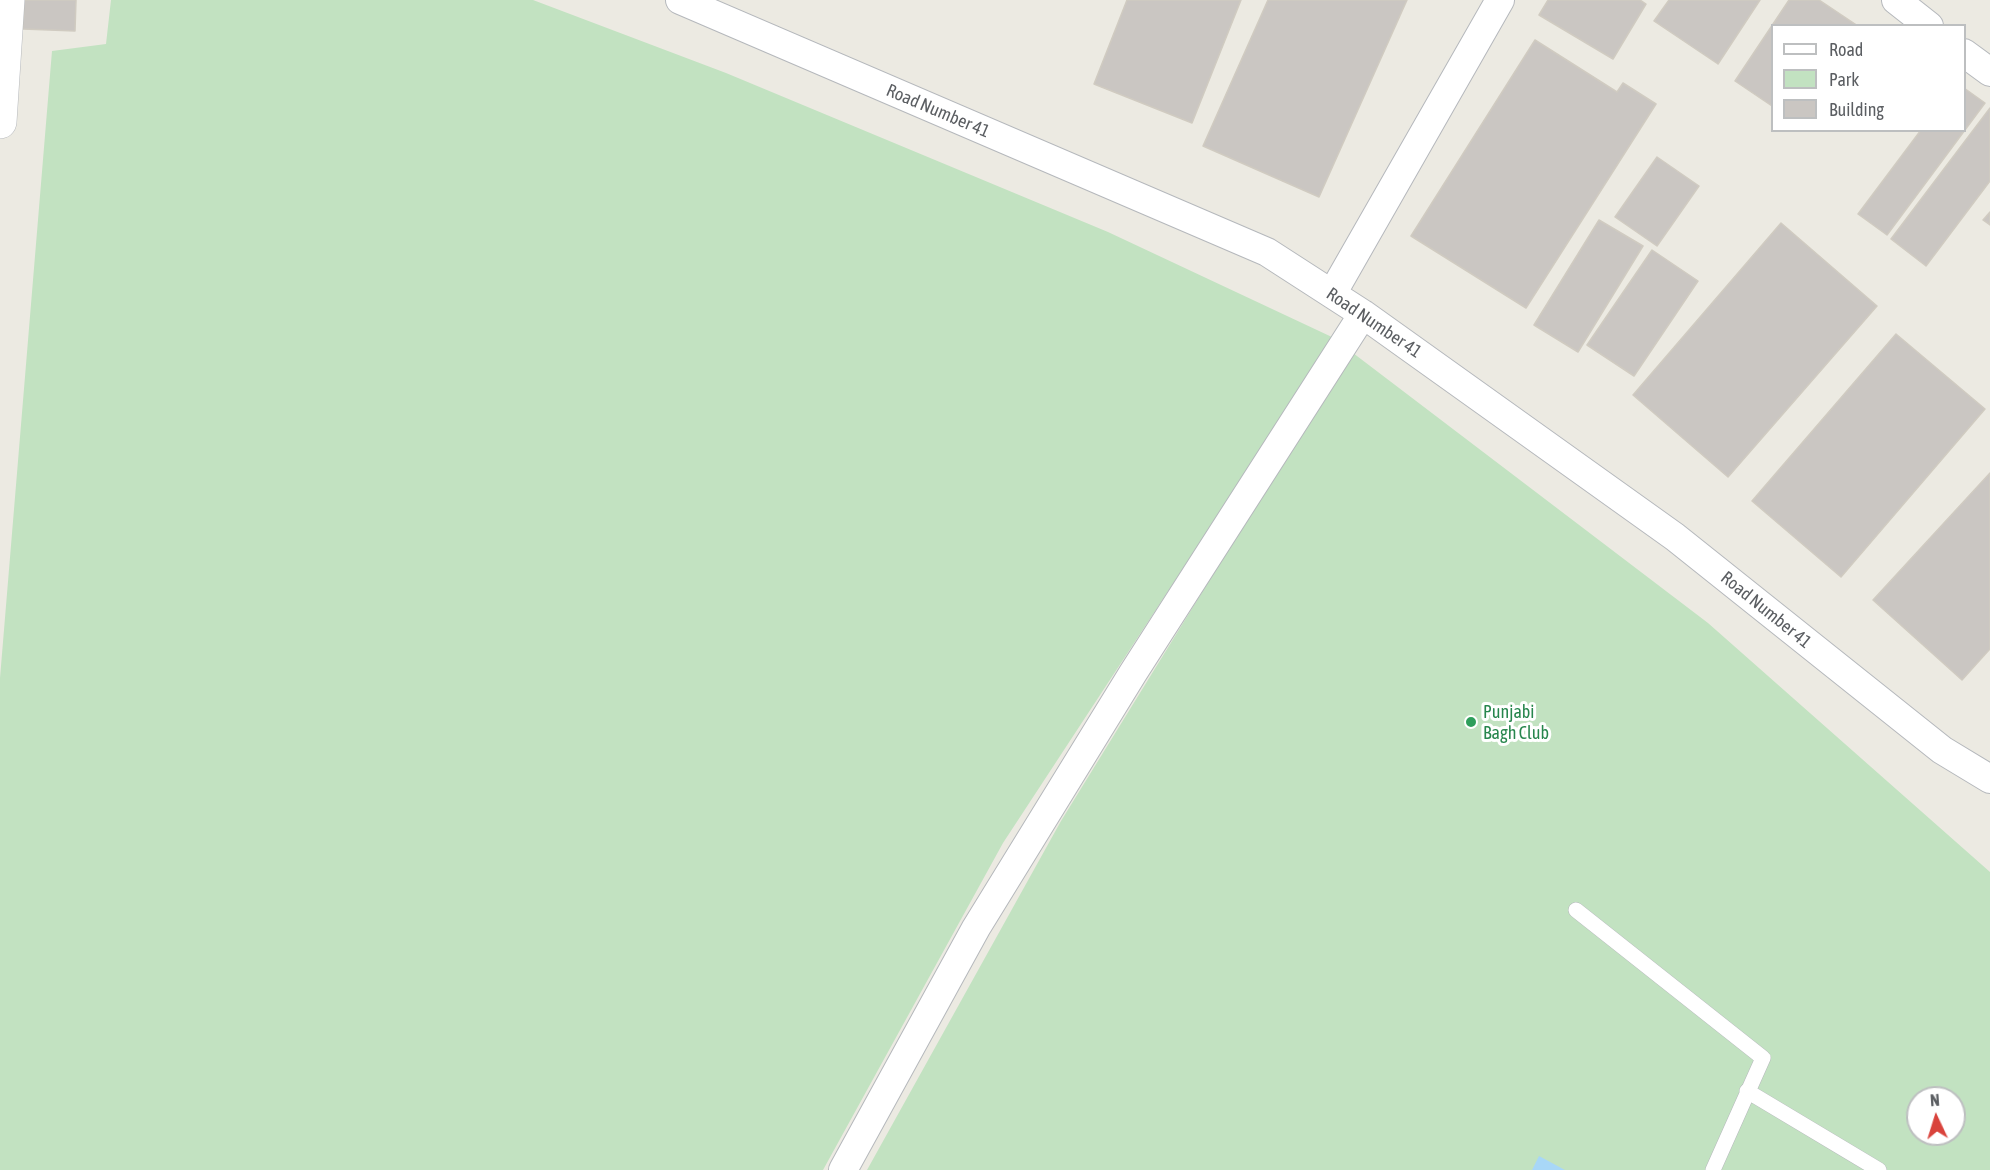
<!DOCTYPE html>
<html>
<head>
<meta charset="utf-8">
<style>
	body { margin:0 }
	#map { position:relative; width:1990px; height:1170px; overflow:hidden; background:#eceae2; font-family:"Asap Condensed",sans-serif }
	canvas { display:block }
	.legend { position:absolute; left:1771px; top:24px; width:195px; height:108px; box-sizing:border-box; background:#fff; border:2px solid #bdbfc0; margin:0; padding:8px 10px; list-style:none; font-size:18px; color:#5b5e62 }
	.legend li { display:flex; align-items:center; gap:12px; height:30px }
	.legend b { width:30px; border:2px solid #bdbfc0 }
	.north { position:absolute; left:1906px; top:1086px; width:60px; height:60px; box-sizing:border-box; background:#fff; border:2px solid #bdbfc0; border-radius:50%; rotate:356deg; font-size:16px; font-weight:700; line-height:24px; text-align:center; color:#5b5e62 }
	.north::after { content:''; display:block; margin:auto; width:21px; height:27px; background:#d9433c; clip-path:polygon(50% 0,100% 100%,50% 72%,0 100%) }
</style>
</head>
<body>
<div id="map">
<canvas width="1990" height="1170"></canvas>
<ul class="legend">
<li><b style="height:8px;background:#fff"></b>Road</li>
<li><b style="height:16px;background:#c2e2c1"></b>Park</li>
<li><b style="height:16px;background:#cac6c2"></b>Building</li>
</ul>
<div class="north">N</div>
</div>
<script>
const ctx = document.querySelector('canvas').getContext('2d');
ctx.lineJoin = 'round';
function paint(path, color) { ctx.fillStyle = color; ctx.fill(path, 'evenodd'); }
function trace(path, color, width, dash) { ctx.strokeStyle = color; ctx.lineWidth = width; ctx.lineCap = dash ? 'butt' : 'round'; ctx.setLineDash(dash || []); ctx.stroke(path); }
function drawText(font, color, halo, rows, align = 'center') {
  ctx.font = font + ' "Asap Condensed",sans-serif'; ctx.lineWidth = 6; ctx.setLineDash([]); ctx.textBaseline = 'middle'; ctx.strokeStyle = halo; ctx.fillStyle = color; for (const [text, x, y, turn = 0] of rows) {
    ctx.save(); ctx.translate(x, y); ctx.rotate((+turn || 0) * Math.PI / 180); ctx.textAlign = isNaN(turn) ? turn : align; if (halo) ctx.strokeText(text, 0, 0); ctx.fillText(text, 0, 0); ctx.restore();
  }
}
paint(new Path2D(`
	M111 0H533L726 73 1108 232 1334 338 1003 843 823 1170H0V678L52 51 106 44Z
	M1353 353 1708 623 1990 872V1170H867L1061 821 1336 375ZM1918 1098H1954V1134H1918Z`), '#c2e2c1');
paint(new Path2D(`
	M1539 1156 1565 1170H1532Z`), '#a8d7f7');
const building = new Path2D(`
	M24 0H76L75 31 23 29Z
	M1127 0H1241L1192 123 1094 84Z
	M1268 0H1407L1319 197 1203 146Z
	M1548 0H1640L1646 4 1613 59 1539 15Z
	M1669 0H1760L1718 64 1654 21Z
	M1789 0H1819L1858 26H1772V106L1735 81Z
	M1535 40 1617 92 1623 83 1656 104 1526 308 1411 236Z
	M1964 88 1985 103 1887 235 1858 214 1921 130H1964Z
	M1990 108V181L1926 266 1891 239Z
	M1657 157 1699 186 1657 246 1615 217Z
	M1990 212V225L1983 220Z
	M1599 220 1643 246 1578 352 1534 325Z
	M1781 223 1877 306 1728 477 1633 395Z
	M1652 250 1698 281 1634 376 1587 345Z
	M1896 334 1985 409 1841 577 1752 501Z
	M1990 473V649L1962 680 1873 600Z`);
paint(building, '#cac6c2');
trace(building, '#d0cbc1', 1.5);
const service = new Path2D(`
	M1576 910 1763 1058 1713 1170
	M1747 1091 1879 1170`);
const minor = new Path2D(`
	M680 0 1267 252 1363 314 1675 537 1942 750 1990 779
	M1896 0 1929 26
	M1964 53 1990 72
	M1332 294 1500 0
	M843 1170 976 928 1133 673 1363 314`);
const tertiary = new Path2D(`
	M0 122 8 0`);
trace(service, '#b5b8bc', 16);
trace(minor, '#b5b8bc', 30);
trace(tertiary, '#b5b8bc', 34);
trace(service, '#fff', 15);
trace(minor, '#fff', 28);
trace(tertiary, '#fff', 33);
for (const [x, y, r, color] of [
	[1471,722,6,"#2e9e5b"]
]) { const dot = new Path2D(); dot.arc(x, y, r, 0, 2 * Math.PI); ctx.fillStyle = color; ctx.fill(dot); trace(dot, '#fff', 2); }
drawText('18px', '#5b5e62', '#fff', [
	["Road Number 41",938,111,23],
	["Road Number 41",1374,323,34],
	["Road Number 41",1766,610,39]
]);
drawText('18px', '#27864d', '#fff', [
	["Punjabi",1483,712],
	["Bagh Club",1483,733]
], 'left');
</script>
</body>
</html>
